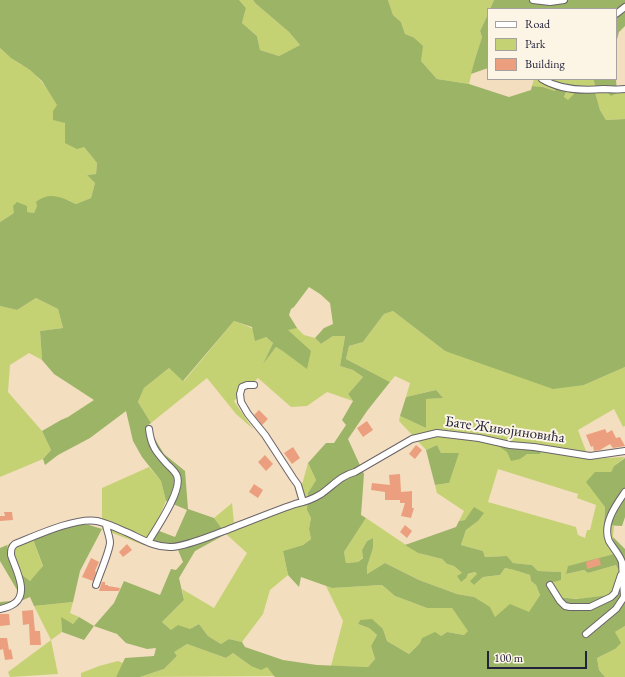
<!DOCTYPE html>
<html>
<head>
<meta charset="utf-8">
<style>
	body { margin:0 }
	#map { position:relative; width:625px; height:677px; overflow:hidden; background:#f3dec0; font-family:"EB Garamond",serif }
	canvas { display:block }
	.legend { position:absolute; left:487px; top:8px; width:130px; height:72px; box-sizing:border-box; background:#fcf5e5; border:1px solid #a5a1a1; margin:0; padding:5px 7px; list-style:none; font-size:12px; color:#22223b }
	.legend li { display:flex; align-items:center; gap:8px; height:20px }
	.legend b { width:20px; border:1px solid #a5a1a1 }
	.scale { position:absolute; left:487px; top:651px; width:100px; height:18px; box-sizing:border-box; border:2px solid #22223b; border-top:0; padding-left:5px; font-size:12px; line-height:14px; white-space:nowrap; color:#22223b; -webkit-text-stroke:3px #fcf5e5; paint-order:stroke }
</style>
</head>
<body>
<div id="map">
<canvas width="625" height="677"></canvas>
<ul class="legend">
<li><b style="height:5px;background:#fff"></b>Road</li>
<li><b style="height:11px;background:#c5d274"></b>Park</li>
<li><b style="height:11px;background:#ec9f7e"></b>Building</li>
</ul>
<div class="scale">100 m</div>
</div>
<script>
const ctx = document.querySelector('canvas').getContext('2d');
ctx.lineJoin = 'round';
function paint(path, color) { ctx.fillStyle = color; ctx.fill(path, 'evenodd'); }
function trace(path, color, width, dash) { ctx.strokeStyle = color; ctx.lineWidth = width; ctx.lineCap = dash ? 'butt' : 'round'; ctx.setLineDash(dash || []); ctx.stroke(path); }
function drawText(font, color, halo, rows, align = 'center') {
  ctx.font = font + ' "EB Garamond",serif'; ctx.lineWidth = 4; ctx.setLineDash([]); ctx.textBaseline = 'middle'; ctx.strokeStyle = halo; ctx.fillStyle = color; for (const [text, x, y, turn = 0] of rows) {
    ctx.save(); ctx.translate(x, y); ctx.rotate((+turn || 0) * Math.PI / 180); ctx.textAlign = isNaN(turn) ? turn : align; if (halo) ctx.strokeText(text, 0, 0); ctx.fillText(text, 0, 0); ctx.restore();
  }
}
paint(new Path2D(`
	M239 0H253L255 3 289 32 300 45 279 56 260 50 257 36 242 23 246 8Z
	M388 0H494L490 9H488V14L480 31 482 37 475 59 469 84 437 79 421 61 413 37 405 34 401 22 393 15Z
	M0 48C4 51 7 55 12 58 17 63 25 66 30 70 44 81 64 111 66 129L84 147 97 163 96 174 87 175 95 183 91 198 76 204 68 200 37 206 34 213C17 210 13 213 0 222Z
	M534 79H593L596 88 568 100 564 98 567 90 555 91 543 87 532 86Z
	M595 92H607L611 95 617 93H625V119L606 120 600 110Z
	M36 298 58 309 63 328 40 331 42 360 29 353 10 365 8 392 42 431 51 450 43 459 0 477V306L17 310Z
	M393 311 445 351 584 385 625 367V426L623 427 614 409 578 430 589 459 625 457 614 466 611 472H595L605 507 604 525 614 526 613 537 615 554 569 566 566 574 584 570 588 573 616 565 620 573 610 595 580 599 557 597 549 584 561 572 538 571 532 565 513 563 507 556 485 557 483 551 461 545 466 530 478 521 465 520 459 521 464 511 437 493 435 485 449 483 441 453 437 445 426 450 399 421 400 416 426 428V399L442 398 436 390 406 397 410 383 395 376 390 382 346 359 349 346 363 342 384 314ZM498 469 578 494 577 498 596 505 590 530H587L585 538 578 535 576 527 488 502Z
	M234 321C249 326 261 332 273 343L264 362 276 347 284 352 287 329 297 328 304 335 315 338 321 344 333 336H345L340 366 353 370 363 377 348 394 353 401 327 392 307 406 291 407 258 378 234 401 253 429 236 414 207 378 151 423 138 402 144 388 169 368 184 381Z
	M308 463 316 480 308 493 307 510 311 518 309 529 311 539 303 545 283 551 288 575 270 590 263 614 242 642 229 639 221 644 208 636 199 624 190 629 171 630 162 622 184 600 182 589 214 608 247 553 226 534 214 518 232 503 234 523 298 499Z
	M149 467 161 481 166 501 154 529 141 544 102 529V488Z
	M366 518 418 553 442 559 447 564 454 566 462 573 467 575 475 572 477 574 474 585 483 577 500 575 505 568 514 570 530 575 531 581 536 585 540 595 529 613 495 617 474 597 457 594 419 580 385 563 367 574V567L373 548V538L367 541 362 550 363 557 358 562 346 563 344 552Z
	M31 534 43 567 30 581 12 567 7 545Z
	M382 585 395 596 427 608H452L469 631 464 635 447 632 441 636 420 643 409 654 387 641 383 629 360 620 358 624 369 628 377 635 371 646 375 659 368 667 331 666 343 621 326 586 332 588Z
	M73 602 70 613 79 617 73 624 61 618 62 632 51 640 58 674 10 677 8 672 51 640 34 606Z
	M625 626V677H605L599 670 597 658 615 649V632Z
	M187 644 226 658 233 653 251 666 267 667 276 676 140 677 164 669 177 656 173 652Z
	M118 661 123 663 116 677H81V673L99 666Z`), '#c5d274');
paint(new Path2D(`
	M0 0H239L246 8 242 23 257 36 260 50 279 56 300 45 289 32 255 3 253 0H388L393 15 401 22 405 34 413 37 423 46 421 61 437 79 469 84 509 97 531 90 532 86 543 87 555 91 557 86 567 90 564 97 568 100 578 90 596 88 593 79H616L617 93 611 96 607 92H595L600 110 606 120 625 119V367L584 385 553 389 445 351 393 311 384 314 363 342 349 346 346 359 390 382 367 411 348 439 364 474 361 515 366 518 344 552 346 563 358 562 363 558 362 550 367 541 373 538V548L367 567V574L385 563 419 580 457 594 474 597 490 607 495 617 510 604 529 612 540 595 536 585 531 581 530 575 514 570 505 568 500 575 483 577 474 585 470 581 477 574 475 572 468 574 466 578 461 582 457 576 462 573 454 566 447 564 442 559 418 553 405 545 456 527 459 521 465 520 474 507 484 513 478 521 466 530 461 545 483 551 485 557 507 556 513 563 532 565 538 571 561 572V580L549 583 557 597 577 599 610 595 620 573 616 565 588 573 584 570 566 574 568 566 614 554 613 537 625 549V626L615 632 621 643 615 649 597 658 599 670 605 677H275L267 667 261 670 251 666 233 653 226 658 187 644 174 652 177 656 164 669 140 677H116L125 658 154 656 156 648 147 649 126 643 117 634 94 626 84 640 62 632 61 617 73 624 79 617 94 626 114 603 124 581 160 595 171 569 176 570 183 562 178 550 170 551 141 544 154 529 175 537 187 510 166 501 161 481 142 457 133 441 126 411 90 438 58 455 45 465 43 459 51 450 42 431 61 420 68 417 94 400 54 374 42 360 40 331 63 328 58 309 36 298 17 310 0 306V222L14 213 13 206 17 202 27 206V212L34 213 37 206 36 202C49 191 62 197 76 204L91 198 95 183 87 175 96 174 97 163 84 147 77 149 65 143V123L53 120V111L57 105 42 81 30 70 11 58 0 48ZM309 287 320 294 330 303 333 324 324 328 315 338 321 344 333 336H345L340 366 353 370 363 377 348 394 353 401 342 420 346 425 334 443H326L308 463 316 480 308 493 307 510 311 518 309 529 311 539 303 545 283 551 288 575 299 587 301 577 332 588 382 585 395 596 427 608H452L468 631 464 635 447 632 441 636 435 632 422 638 420 643 409 654 387 641 383 629 372 619 360 620 358 624 369 628 377 635 371 646 375 659 368 667 317 665 283 660 245 647 242 642 229 639 221 644 208 636 199 624 190 629 178 625 171 630 162 622 184 600 179 578 195 551 226 534 214 518 188 509 185 471 164 454 147 426 151 423 138 402 144 388 169 368 183 381 234 321 252 327 255 341 266 337 273 343 263 364 276 347 284 352 307 369 311 351 288 330 297 328 289 315 291 309 294 307Z
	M494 0H625V26L619 32 616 43V9H490Z
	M488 14V68L471 74 475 59 482 37 480 31Z
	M436 390 443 398 426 399V428L400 416 406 397Z
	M437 445 441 453H459L449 483 435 485 426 450Z
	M497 445 541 451 540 454H527L520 459 511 461 507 452Z
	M625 458V517L622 526 604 525 605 507 586 482 595 472H611L614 466Z
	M62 523 89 525 102 529 80 571 73 602 34 606 30 597 0 610V602L23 600 0 561V548L7 545 12 567 30 581 43 566 31 534Z`), '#9cb466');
paint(new Path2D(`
	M259 410 268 419 262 425 254 415Z
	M367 421 373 430 363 437 357 428Z
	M605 429 607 433 612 430 616 438 620 437 625 446 613 448 610 444 600 450 594 451 593 446 591 447 586 435Z
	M416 445 422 450 415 459 409 454Z
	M293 447 300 458 292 464 284 453Z
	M265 455 273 464 266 471 258 462Z
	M400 474 401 492 412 491V508H414L411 518 401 516 405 503H400V500H385V492L371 490 372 483 390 485 389 475Z
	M254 484 263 490 258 498 249 492Z
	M4 512H12L13 520 0 521V516H5Z
	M405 525 412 531 407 538 400 532Z
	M127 544 132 550 123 557 119 552Z
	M91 558 99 562 95 571 96 572 93 581 82 577Z
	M599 558 601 565 587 569 586 562Z
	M102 582H105V585H108V586L120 588 119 591H99Z
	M33 610 35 631H40L41 645H30L29 624 23 625 22 611Z
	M0 614H9L10 625 0 626Z
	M0 638H7L9 650 11 649 13 659 5 660 3 649 0 650Z`), '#ec9f7e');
const minor = new Path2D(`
	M533 0 550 2 564 0
	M616 14 625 7
	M542 79C560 90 582 91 603 89 610 89 618 90 625 89
	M254 385H247L242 387 240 394 241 402 248 414 265 435 293 478 298 485 303 502
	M148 542C156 529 183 490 177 476 176 472 170 467 167 464 156 452 151 446 149 429
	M96 585C99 575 109 553 110 543 110 537 107 531 106 525
	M550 585 560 601 565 606 570 607H590L611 597 615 593 621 575
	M0 609C5 608 11 606 15 603 29 592 15 568 11 555 11 550 11 547 15 544 35 536 76 517 97 521 106 523 117 528 126 532 140 538 155 548 172 547 191 545 209 536 227 530 250 521 272 512 295 504 305 502 313 499 321 494 334 485 340 476 355 472L412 439 437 433 479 438 510 445 534 447 590 456 625 451
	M586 634 616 609 624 597 622 562C619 554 613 548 609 541 602 524 616 505 625 492`);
trace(minor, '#6b646a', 8);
trace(minor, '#fff', 6);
drawText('15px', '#22223b', '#fcf5e5', [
	["Бате Живојиновића",505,430,8]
]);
</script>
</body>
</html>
